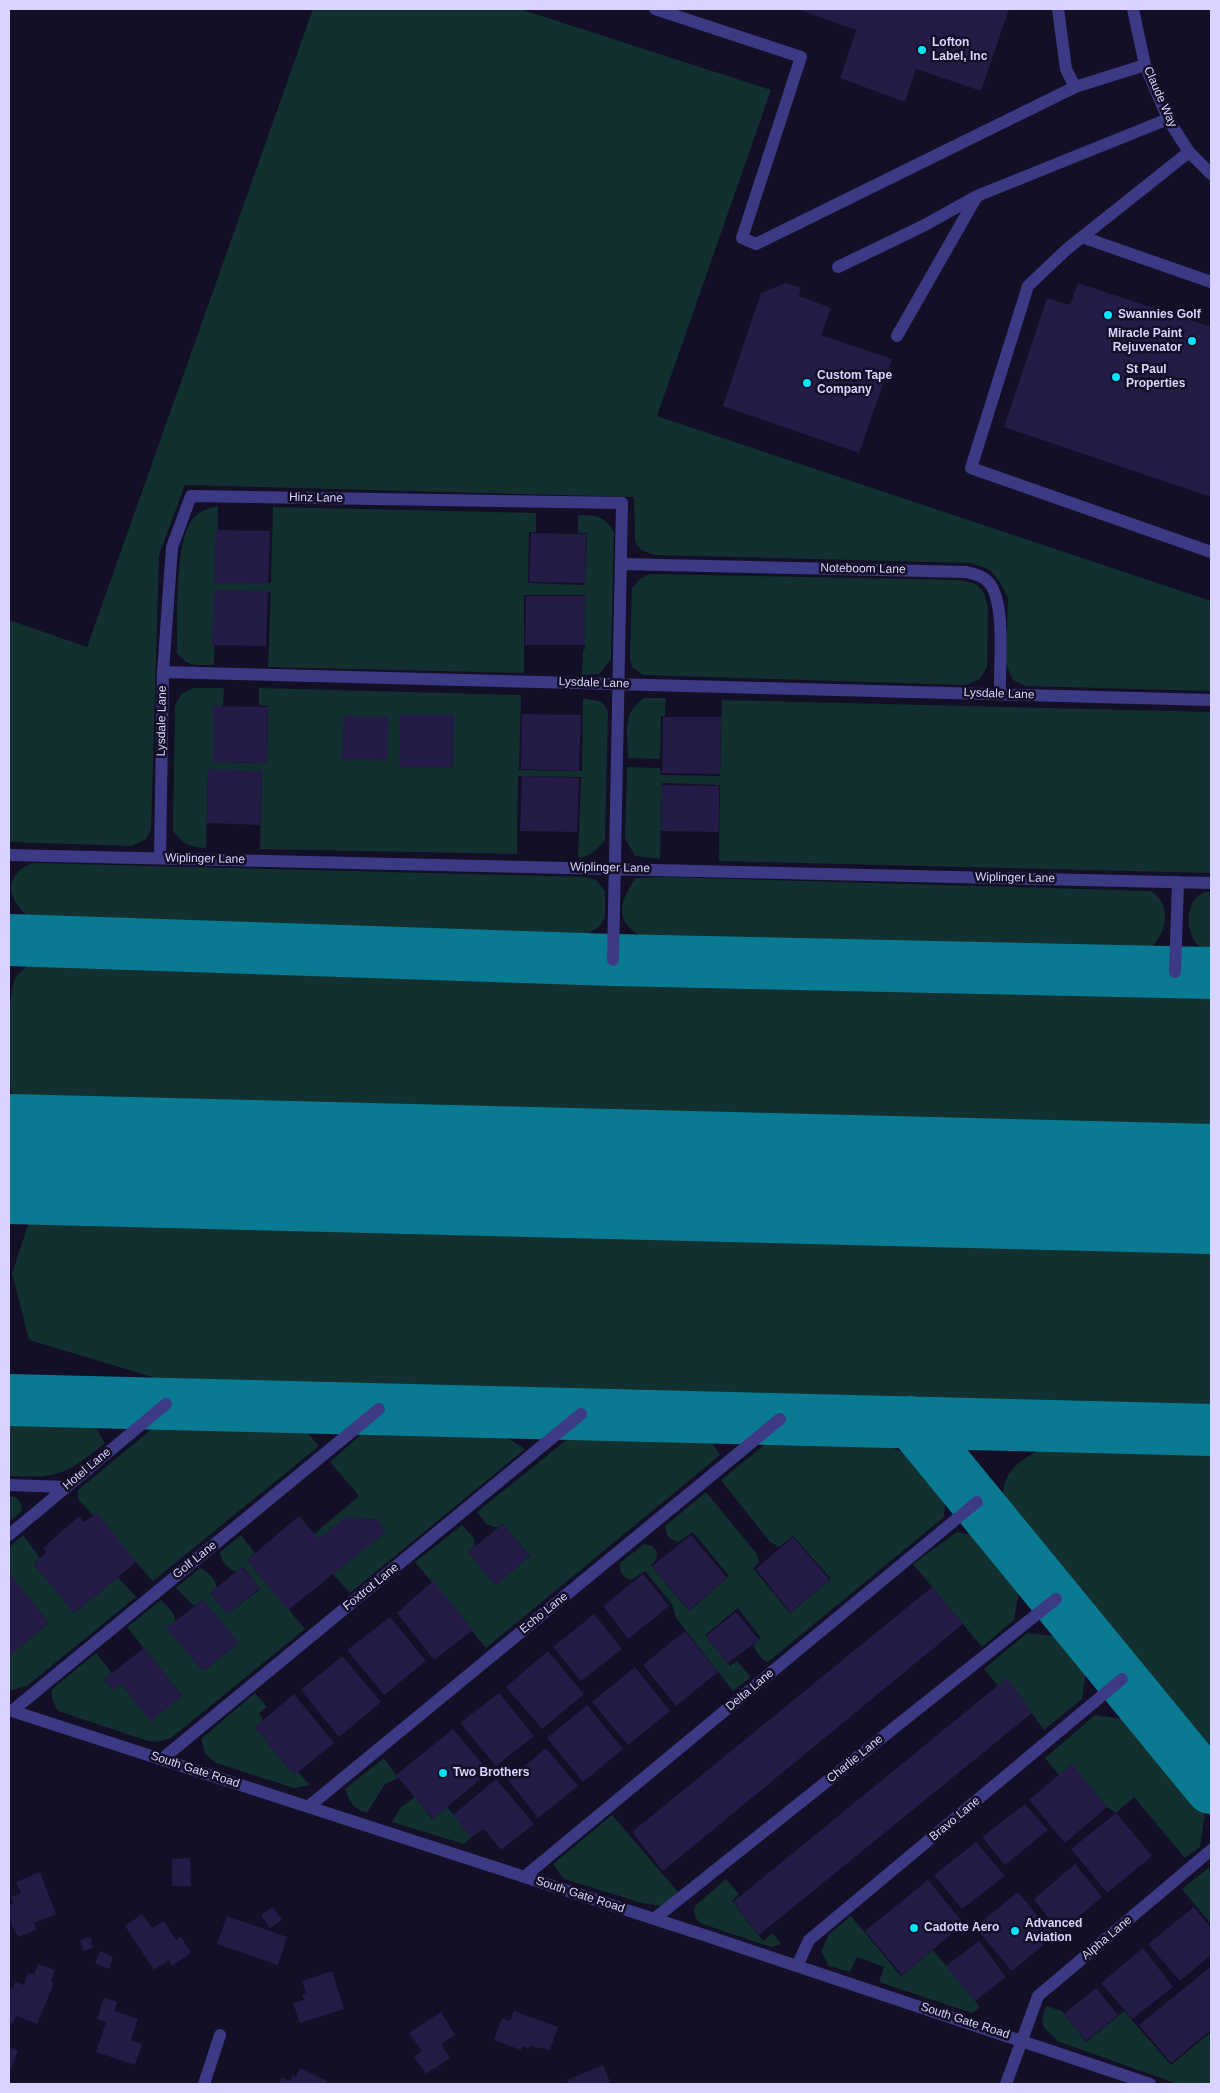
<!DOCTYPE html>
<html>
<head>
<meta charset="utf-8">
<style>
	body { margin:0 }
	#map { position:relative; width:1220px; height:2093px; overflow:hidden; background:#130f26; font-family:Arial,sans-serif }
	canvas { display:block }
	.frame { position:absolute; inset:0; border:10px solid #d9d4ff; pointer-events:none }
</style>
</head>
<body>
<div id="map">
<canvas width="1220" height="2093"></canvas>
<div class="frame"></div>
</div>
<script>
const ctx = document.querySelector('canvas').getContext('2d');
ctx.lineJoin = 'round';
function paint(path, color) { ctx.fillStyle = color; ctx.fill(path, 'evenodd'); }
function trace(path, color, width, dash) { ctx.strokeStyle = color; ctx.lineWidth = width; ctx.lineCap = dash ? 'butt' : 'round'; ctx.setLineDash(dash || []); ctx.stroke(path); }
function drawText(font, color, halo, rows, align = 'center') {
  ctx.font = font + ' Arial,sans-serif'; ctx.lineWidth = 5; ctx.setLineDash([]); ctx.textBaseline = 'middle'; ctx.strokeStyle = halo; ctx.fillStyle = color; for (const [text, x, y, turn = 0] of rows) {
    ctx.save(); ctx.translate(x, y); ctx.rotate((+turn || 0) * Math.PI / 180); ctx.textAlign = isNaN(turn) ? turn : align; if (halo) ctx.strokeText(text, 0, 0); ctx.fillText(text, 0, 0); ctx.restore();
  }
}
paint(new Path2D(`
	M313 9H520L771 90 657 416 1211 601V691L1025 686 1013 680 1006 664 1008 598 1000 582 990 570 971 563 655 555 641 550 635 542 634 497 185 485 159 555 151 830 146 839 132 846 9 842V620L87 647Z
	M218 506 217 582 271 583 273 507 536 513V532H529L528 583 585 585 587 533H578V515C596 515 606 516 614 533L611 659 599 674 582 675 583 650 585 649V595H524V673L268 667 271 592 216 590 214 665C197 665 187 667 177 653 178 622 174 543 192 520 198 511 208 508 218 506Z
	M649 574 960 580 976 584 984 593 988 608 987 667 980 679 966 685 643 675 632 667 630 657 632 588 640 579Z
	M193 688H224L223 706 213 707V762L267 763 268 706 259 705V688L521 695 519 770 582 771 583 698 602 702 608 711 605 840C597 849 591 858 578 857L581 777 518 776 517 854 260 849 262 772 208 770 206 848C189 847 182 844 173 830L175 706 181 694Z
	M644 698H666L665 716H661L660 759 628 758C628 733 621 714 644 698Z
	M722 700 1211 712V873L719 861 720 785 662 783 660 859 635 856 625 838 627 767 660 768 661 775 720 776Z
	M34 863 585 877 596 880 605 891V918L599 927 586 935 52 923C46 922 38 922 33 919 7 904 1 873 34 863Z
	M664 877 1151 891C1173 905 1167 935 1149 949L641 936C613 921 620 900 636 878Z
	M1205 892H1211V951C1188 950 1183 913 1195 899 1197 896 1202 894 1205 892Z
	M47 959 1211 989V1143L55 1117C43 1113 25 1110 16 1101 3 1086 6 992 17 976 25 965 35 963 47 959Z
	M39 1205 1211 1235V1407L166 1381 29 1340 12 1273 33 1210Z
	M9 1424 94 1425 105 1443C66 1475 59 1478 9 1476Z
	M153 1428 305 1430 319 1446 153 1581 78 1499V1490Z
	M365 1431 503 1435 525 1449 350 1593 333 1574 378 1520 347 1517 319 1539 314 1534 359 1496 330 1462Z
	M570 1437 710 1440 720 1455 486 1648 415 1562 462 1525 474 1538 475 1546 468 1552 495 1585 530 1556 503 1524 497 1528 486 1524 477 1512Z
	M767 1443 883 1445 904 1452 946 1494 944 1517 768 1662 763 1660 753 1646 761 1638 738 1608 705 1635 730 1666 737 1661 751 1677 733 1691 676 1618 672 1604 645 1571 631 1580C623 1577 619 1572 620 1563L644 1544 652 1546 657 1552 656 1560 651 1565 689 1611 729 1576 693 1532 678 1542C669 1539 666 1536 665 1526L706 1492 757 1554 759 1562 753 1568 790 1613 831 1579 793 1536 779 1547 770 1542 721 1480Z
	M1040 1450 1211 1454V1762L1009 1514C993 1484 1013 1462 1040 1450Z
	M9 1496 16 1497 22 1505 21 1512 9 1522Z
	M957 1532 981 1537 1020 1584 1014 1620 982 1647 913 1564Z
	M23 1535 40 1558 34 1564 74 1613 118 1577 136 1597 27 1686 9 1691V1656L49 1623 9 1574V1547Z
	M241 1535 255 1553 247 1560 305 1629 171 1738 156 1742 148 1741 58 1711 52 1699V1689L96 1653 112 1673 104 1679 112 1690 121 1684 151 1720 182 1696 127 1627 161 1600 173 1613 176 1621 167 1628 203 1671 239 1643 203 1600 194 1606 176 1588 200 1568C209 1572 214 1578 217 1587L210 1593 227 1614 260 1589 243 1567 236 1572C227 1568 221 1562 220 1552Z
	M1027 1633 1062 1637 1087 1665 1082 1699 1044 1730 1007 1679 998 1686 984 1669Z
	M255 1693 267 1707 259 1713 263 1720 255 1727 294 1775 298 1772 310 1785 294 1788 216 1763 205 1754 201 1739Z
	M1095 1715 1131 1720 1205 1813 1200 1847 1185 1858 1134 1797 1116 1813 1107 1807 1072 1765 1059 1775 1045 1758Z
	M384 1758 398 1778 385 1784 367 1813C353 1808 350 1803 345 1789Z
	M415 1797 432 1819 447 1807 472 1837 464 1844 392 1822 401 1807Z
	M612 1815 678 1892 661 1906 642 1903 564 1879 553 1864Z
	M1211 1866V1924L1182 1889Z
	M726 1879 739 1894 732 1901 763 1941 773 1933 781 1944 771 1947 700 1923C695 1918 693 1913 695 1906Z
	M851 1916 901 1976 933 1950 980 2007 972 2013 879 1982 884 1967 857 1957 850 1972 829 1966 821 1951 829 1934Z
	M1046 2006 1062 2011 1086 2042 1124 2011 1171 2065 1211 2032V2084H1178L1057 2041C1049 2028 1036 2031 1046 2006Z`), '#12302f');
trace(new Path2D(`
	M9 940 613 960 1211 973
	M9 1400 1211 1430
	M911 1422 1211 1788`), '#0a7a92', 52);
trace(new Path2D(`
	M9 1159 1211 1189`), '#0a7a92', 130);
paint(new Path2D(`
	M797 9H1009L981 91 916 69 905 102 840 78 856 30Z
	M786 283 801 288 799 296 831 308 821 335 892 359 859 453 723 406 761 293Z
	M1078 283 1211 327V497L1004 427 1047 298 1070 305Z
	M216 530 270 531 268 584 214 583Z
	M531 533 586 534 585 583 529 582Z
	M214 590 268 591 266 646 212 645Z
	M526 596H585V645H525Z
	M213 706 268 707 267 763 213 762Z
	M522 714 581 715 579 771 521 769Z
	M400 715H454L453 767H400Z
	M344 716 388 717 387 760 342 759Z
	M663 717H721L720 774 662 773Z
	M208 769 262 771 261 825 207 823Z
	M522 776 579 778 577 832 520 831Z
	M662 785 719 786V832L661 831Z
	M97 1513 136 1562 74 1613 34 1564 46 1552 43 1548 79 1516 84 1522Z
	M299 1516 319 1539 346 1517 378 1520 386 1532 288 1610 247 1560Z
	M503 1524 530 1556 495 1585 468 1552Z
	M691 1535 727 1578 689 1610 652 1566Z
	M793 1537 830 1580 790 1612 756 1569Z
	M242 1567 260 1588 227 1614 210 1593Z
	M9 1573 49 1623 9 1656Z
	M643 1574 669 1606 628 1639 603 1606Z
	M433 1581 473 1630 434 1660 397 1613Z
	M932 1587 963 1624 663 1871 632 1832Z
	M203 1600 239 1643 203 1671 166 1628Z
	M736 1612 759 1640 728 1663 706 1636Z
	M594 1614 622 1649 581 1681 553 1647Z
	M390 1617 426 1661 384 1695 347 1650Z
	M685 1631 718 1672 676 1706 643 1665Z
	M144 1648 182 1696 151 1721 121 1684 112 1690 104 1679Z
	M548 1651 584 1694 542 1729 506 1687Z
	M342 1656 381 1702 339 1737 301 1690Z
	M635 1667 670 1711 628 1745 592 1702Z
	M1007 1678 1032 1713 759 1935 733 1902Z
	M499 1693 534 1736 496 1766 460 1723Z
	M294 1694 334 1743 294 1775 255 1727Z
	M587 1705 623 1749 583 1782 547 1738Z
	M453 1729 489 1772 433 1819 396 1775Z
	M546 1748 578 1786 538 1818 508 1780Z
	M1072 1764 1107 1807 1065 1843 1029 1800Z
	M496 1779 534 1824 501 1850 484 1829 472 1837 453 1815Z
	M1025 1804 1048 1830 1005 1865 982 1837Z
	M1116 1813 1152 1856 1107 1893 1071 1849Z
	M976 1842 1005 1876 962 1909 934 1875Z
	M190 1858 191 1886H172V1859Z
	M1075 1864 1102 1897 1059 1933 1034 1899Z
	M40 1872 56 1914 34 1923 37 1930 18 1937 9 1919V1905L14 1903 11 1897 21 1893 16 1882Z
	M928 1880 964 1924 902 1975 865 1931Z
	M1018 1892 1054 1936 1012 1971 975 1927Z
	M273 1907 282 1920 270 1928 261 1915Z
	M1194 1907 1211 1928V1955L1180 1981 1148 1944Z
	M142 1914 152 1928 164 1921 176 1940 181 1937 191 1953 172 1966 169 1960 154 1970 125 1926Z
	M227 1916 287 1937 278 1965 217 1944Z
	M91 1937 93 1948 83 1951 80 1940Z
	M979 1941 1006 1977 975 2001 946 1966Z
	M1143 1948 1173 1987 1132 2019 1101 1983Z
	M100 1951 113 1957 109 1969 95 1963Z
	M38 1964 55 1970 51 1981 54 1983 37 2024 16 2016 13 2024 9 2022V1988L13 1989 15 1982 24 1985 28 1973 34 1975Z
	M1209 1968 1211 1971V2030L1171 2063 1139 2025Z
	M332 1971 344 2009 300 2023 293 2003 304 2000 302 1994 306 1993 302 1981Z
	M1096 1988 1118 2015 1086 2041 1064 2014Z
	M104 1997 117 2002 114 2011 138 2019 131 2040 142 2044 135 2065 96 2052 106 2022 97 2019Z
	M514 2011 558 2027 550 2050 530 2046 529 2049 522 2046 521 2050 494 2040 502 2018 510 2021Z
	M441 2012 455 2035 441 2044 450 2058 426 2074 414 2057 422 2051 409 2033Z
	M9 2047 18 2050 9 2074Z
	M603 2065 611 2084H569L567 2080Z
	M300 2068 327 2081 325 2084H278L282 2077 290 2081 293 2075 296 2077Z`), '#241b47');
trace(new Path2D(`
	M655 9 801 57 742 238 756 244 1075 87
	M1058 9 1066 69 1075 87 1145 65
	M1133 9 1145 65 1168 119 1189 152 1211 174
	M1189 152 1067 249 1028 286 971 468 1211 552
	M1082 237 1211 282
	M838 267 923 226 977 196 1168 119
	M897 336 977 196
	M621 564 966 572C975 574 984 576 990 584 1006 606 999 666 1000 694
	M163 672 172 547 191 496 622 503 613 960
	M9 855 1211 883
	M160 858 163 672 1211 700
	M1175 972 1178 882
	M9 1485 66 1487
	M9 1535 166 1404
	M9 1710 707 1936 1150 2084
	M12 1711 379 1409
	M162 1759 581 1414
	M308 1807 780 1419
	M524 1877 977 1502
	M654 1919 1056 1599
	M797 1966 809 1940 1122 1679
	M204 2084 220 2035
	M1006 2084 1038 1996 1211 1850`), '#3d3a85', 12);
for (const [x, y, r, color] of [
	[922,50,5,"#00e5ff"],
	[1108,315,5,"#00e5ff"],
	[1192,341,5,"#00e5ff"],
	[1116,377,5,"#00e5ff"],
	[807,383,5,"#00e5ff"],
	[443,1773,5,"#00e5ff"],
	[914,1928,5,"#00e5ff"],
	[1015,1931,5,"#00e5ff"]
]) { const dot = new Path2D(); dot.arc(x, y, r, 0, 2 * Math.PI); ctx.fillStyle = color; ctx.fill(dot); trace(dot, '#130f26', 2); }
drawText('bold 12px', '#d9d4ff', '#130f26', [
	["Lofton",932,43],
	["Label, Inc",932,57],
	["Swannies Golf",1118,315],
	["Miracle Paint",1182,334,"right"],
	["Rejuvenator",1182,348,"right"],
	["St Paul",1126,370],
	["Properties",1126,384],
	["Custom Tape",817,376],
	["Company",817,390],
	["Two Brothers",453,1773],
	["Advanced",1025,1924],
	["Aviation",1025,1938],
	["Cadotte Aero",924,1928]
], 'left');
drawText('12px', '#d9d4ff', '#130f26', [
	["Claude Way",1160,97,66],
	["Hinz Lane",316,498,1],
	["Noteboom Lane",863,569,1],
	["Lysdale Lane",594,683,2],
	["Lysdale Lane",999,694,2],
	["Lysdale Lane",162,721,-89],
	["Wiplinger Lane",205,859,1],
	["Wiplinger Lane",610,868,1],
	["Wiplinger Lane",1015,878,1],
	["Hotel Lane",87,1469,-40],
	["Golf Lane",195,1560,-39],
	["Foxtrot Lane",371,1587,-39],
	["Echo Lane",544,1613,-39],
	["Delta Lane",750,1690,-40],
	["Charlie Lane",855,1759,-39],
	["South Gate Road",195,1770,18],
	["Bravo Lane",955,1819,-40],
	["South Gate Road",580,1895,18],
	["Alpha Lane",1107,1938,-40],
	["South Gate Road",965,2021,18]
]);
</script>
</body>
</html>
